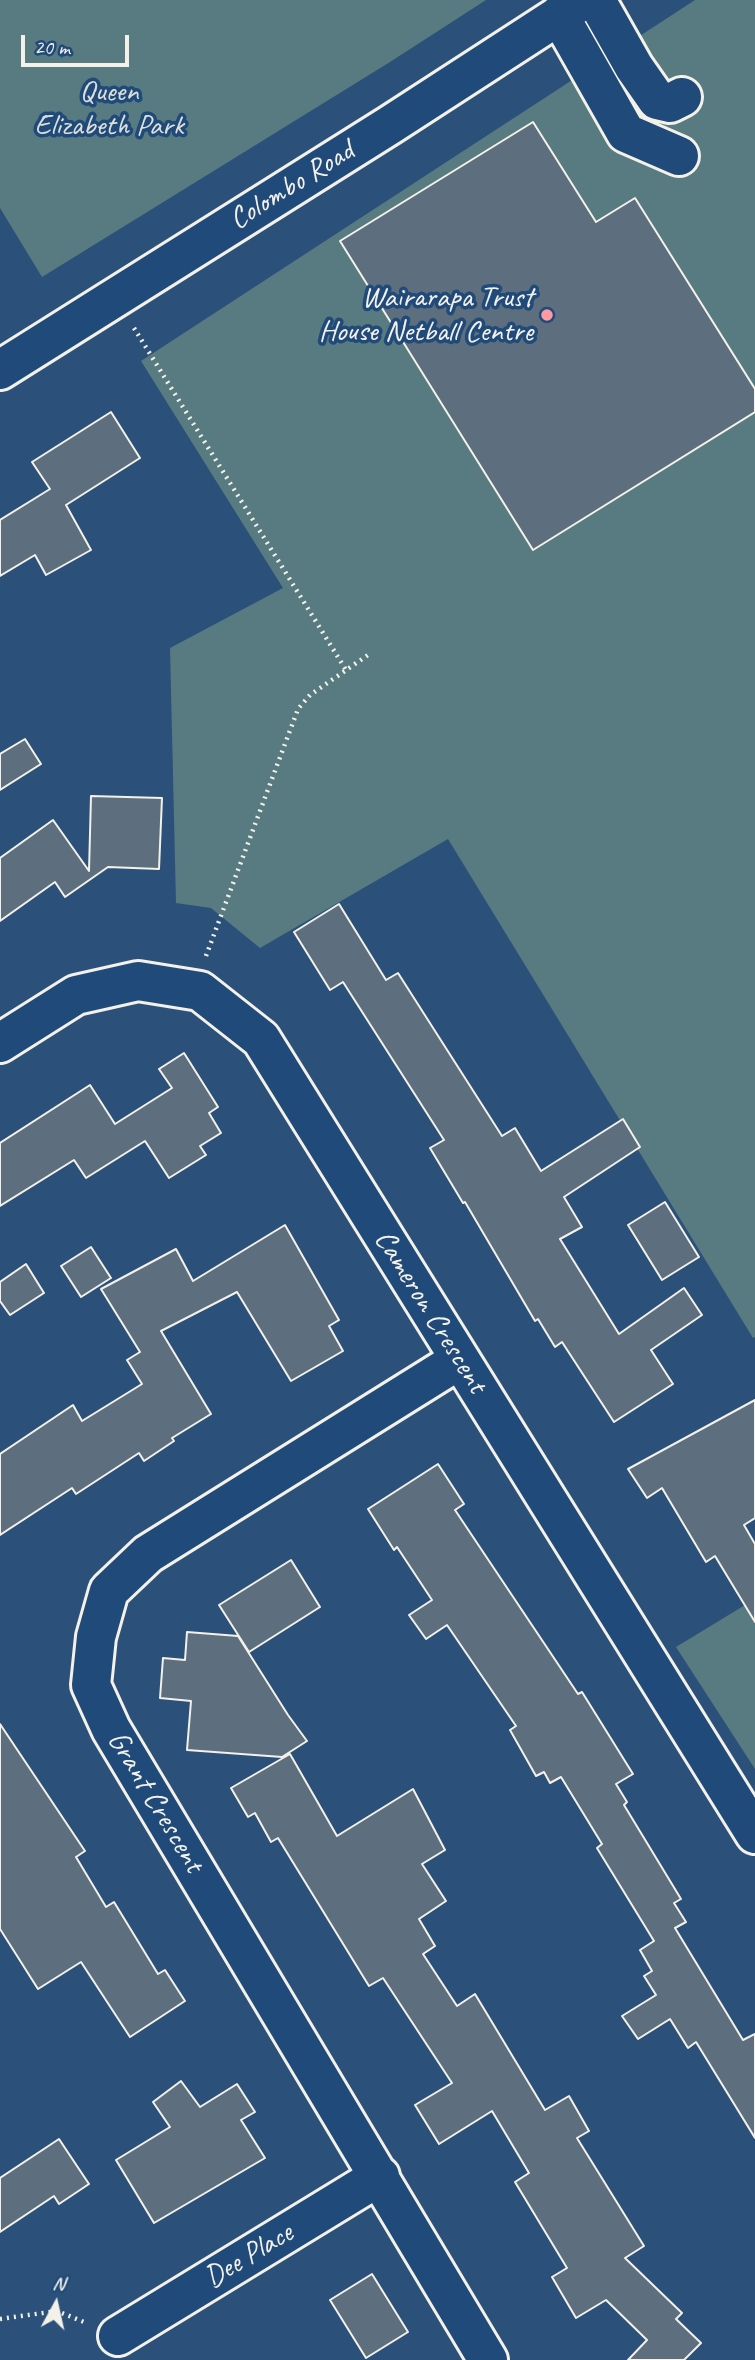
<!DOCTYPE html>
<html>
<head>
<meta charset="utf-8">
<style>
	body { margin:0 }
	#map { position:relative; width:755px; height:2360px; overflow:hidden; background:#2b517b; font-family:Caveat,sans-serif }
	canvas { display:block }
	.north { position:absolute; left:21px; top:2269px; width:70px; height:70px; -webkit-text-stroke:5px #1f4a7a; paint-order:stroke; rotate:8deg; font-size:19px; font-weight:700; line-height:28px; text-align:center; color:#f4f1e8 }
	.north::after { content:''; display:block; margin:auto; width:24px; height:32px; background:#f4f1e8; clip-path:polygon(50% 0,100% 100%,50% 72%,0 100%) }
	.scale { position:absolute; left:21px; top:35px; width:108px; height:32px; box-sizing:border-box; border:4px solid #f4f1e8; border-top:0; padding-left:9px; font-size:21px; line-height:24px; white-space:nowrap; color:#f4f1e8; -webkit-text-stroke:5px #1f4a7a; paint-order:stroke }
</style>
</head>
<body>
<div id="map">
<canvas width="755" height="2360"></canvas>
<div class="north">N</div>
<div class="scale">20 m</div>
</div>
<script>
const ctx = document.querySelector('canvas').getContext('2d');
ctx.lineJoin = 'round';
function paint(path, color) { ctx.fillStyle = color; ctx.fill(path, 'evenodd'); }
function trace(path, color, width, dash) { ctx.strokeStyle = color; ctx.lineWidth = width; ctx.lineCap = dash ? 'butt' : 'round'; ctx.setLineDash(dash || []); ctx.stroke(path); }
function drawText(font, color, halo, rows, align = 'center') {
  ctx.font = font + ' Caveat,sans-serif'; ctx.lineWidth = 7; ctx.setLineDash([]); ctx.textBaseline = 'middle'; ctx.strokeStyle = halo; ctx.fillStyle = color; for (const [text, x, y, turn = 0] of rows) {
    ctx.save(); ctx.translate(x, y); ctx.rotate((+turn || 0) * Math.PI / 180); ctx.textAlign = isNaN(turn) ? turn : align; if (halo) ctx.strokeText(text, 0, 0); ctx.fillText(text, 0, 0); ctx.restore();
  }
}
paint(new Path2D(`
	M0 0H486L390 62 42 277 0 208Z
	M695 0H755V1337L753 1338 448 839 260 948 211 908 176 903 170 648 283 588 141 361Z
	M755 1599V1769L676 1647Z`), '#587b81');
const building = new Path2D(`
	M533 122 596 222 635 198 755 389V412L533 550 340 241Z
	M111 412 140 458 66 505 91 550 46 575 35 555 0 576V520L50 489 32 462Z
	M25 739 41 764 0 790V754Z
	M91 796 162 798 159 869 108 867 65 897 55 882 0 921V858L53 820 89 871Z
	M339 904 386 980 398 973 502 1136 515 1128 541 1171 623 1119 640 1147 564 1197 582 1227 560 1239 619 1334 684 1288 702 1315 651 1350 673 1384 614 1422 562 1342 555 1347 538 1319 535 1321 465 1202 463 1203 430 1148 444 1140 343 982 330 990 294 932Z
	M184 1053 218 1107 209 1113 221 1133 200 1146 206 1155 169 1178 145 1141 86 1178 74 1160 0 1206V1143L90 1085 115 1124 172 1088 159 1069Z
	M665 1202 699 1257 662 1280 628 1225Z
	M285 1225 339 1320 329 1326 343 1351 291 1381 237 1292 161 1331 211 1414 172 1438 174 1441 144 1461 139 1453 76 1494 72 1488 0 1535V1454L73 1405 82 1421 142 1384 127 1360 140 1352 101 1289 176 1249 193 1281Z
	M91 1247 111 1278 81 1297 61 1266Z
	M26 1264 44 1293 10 1315 0 1301V1282Z
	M755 1400V1518L744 1525 755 1544V1622L715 1556 706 1562 662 1488 647 1498 628 1469Z
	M438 1464 464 1504 455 1510 578 1694 582 1692 633 1774 616 1784 627 1802 624 1805 681 1899 674 1903 686 1922 675 1928 743 2040 755 2034V2138L696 2042 688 2048 670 2019 638 2039 622 2016 656 1995 644 1976 652 1971 640 1950 654 1941 597 1848 602 1844 561 1777 550 1783 544 1772 536 1776 510 1730 516 1726 447 1625 426 1639 409 1615 432 1600 397 1547 394 1550 368 1509Z
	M291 1560 320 1607 249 1652 219 1605Z
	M187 1632 238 1636 288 1715 307 1741 282 1757 187 1750 191 1701 160 1698 163 1658 185 1660Z
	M0 1724 85 1851 76 1857 106 1907 114 1902 158 1974 165 1970 185 2001 130 2037 81 1962 38 1989 0 1929Z
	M290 1754 337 1836 413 1789 445 1850 422 1864 446 1901 419 1919 435 1946 423 1954 457 2006 475 1994 545 2110 569 2096 589 2131 577 2138 644 2246 625 2258 682 2313 676 2319 701 2343 684 2360H628L647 2340 606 2300 576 2318 552 2277 567 2268 515 2182 529 2173 492 2111 439 2144 415 2105 452 2083 383 1978 369 1986 278 1838 271 1842 255 1813 248 1817 231 1788Z
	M181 2081 200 2107 237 2084 255 2112 241 2120 265 2158 154 2223 116 2160 170 2127 153 2102Z
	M59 2139 89 2184 59 2204 54 2196 0 2232V2178Z
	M372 2274 408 2332 366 2358 330 2300Z`);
paint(building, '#5d6e7e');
trace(building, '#f4f1e8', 2);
const minor = new Path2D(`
	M596 0 634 67 657 100 670 103 682 97
	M559 15 626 133 679 156
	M0 370 390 125 583 0
	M0 1043 76 995 138 981 200 991 261 1039 755 1834
	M459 1360 148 1554 109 1591 96 1637 91 1685 111 1729 488 2360
	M118 2336 380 2176`);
trace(minor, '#f4f1e8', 44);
trace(new Path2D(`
	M134 328 346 670
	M206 956 298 709 310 695 368 655
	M0 2319 57 2311 84 2322`), '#f4f1e8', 4.5, [2, 5]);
trace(minor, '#1f4a7a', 38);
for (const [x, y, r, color] of [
	[547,315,7,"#ff9aa2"]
]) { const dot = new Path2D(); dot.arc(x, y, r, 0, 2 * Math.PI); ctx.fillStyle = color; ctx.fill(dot); trace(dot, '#1f4a7a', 2.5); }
drawText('30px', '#dddfd9', '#1f4a7a', [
	["Queen",109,92],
	["Elizabeth Park",109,126]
]);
drawText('30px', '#f4f1e8', '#1f4a7a', [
	["Colombo Road",292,186,-32],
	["Cameron Crescent",430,1312,58],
	["Grant Crescent",155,1802,59],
	["Dee Place",249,2256,-31]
]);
drawText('30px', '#f4f1e8', '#1f4a7a', [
	["Wairarapa Trust",533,298],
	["House Netball Centre",533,332]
], 'right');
</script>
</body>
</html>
